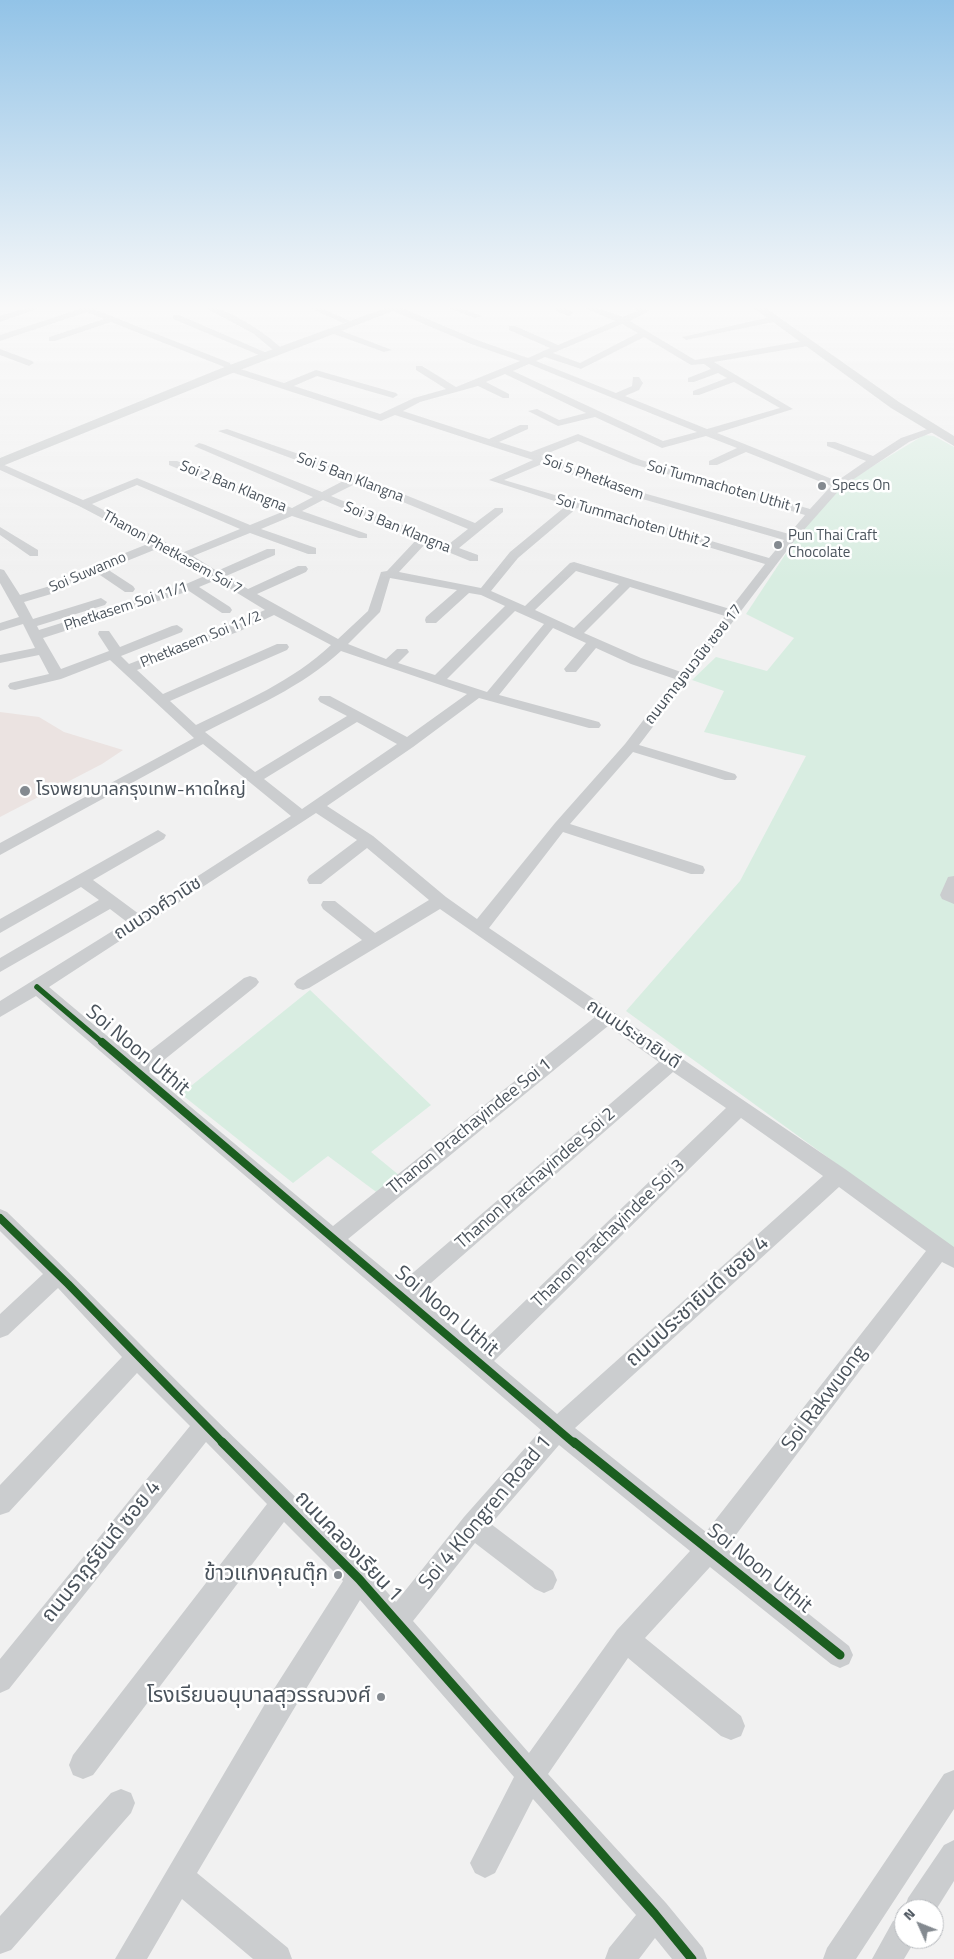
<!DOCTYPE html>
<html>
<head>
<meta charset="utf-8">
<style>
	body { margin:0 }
	#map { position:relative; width:954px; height:1959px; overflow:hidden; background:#f1f1f1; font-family:"Titillium Web",sans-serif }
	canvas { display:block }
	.north { position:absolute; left:894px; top:1899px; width:50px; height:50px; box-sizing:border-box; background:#fff; border:1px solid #b7babe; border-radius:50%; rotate:314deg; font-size:14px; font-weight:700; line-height:20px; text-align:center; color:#4a535c }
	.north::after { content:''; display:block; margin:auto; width:18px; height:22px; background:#848a90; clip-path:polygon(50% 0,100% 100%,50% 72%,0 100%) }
</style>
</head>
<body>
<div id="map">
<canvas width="954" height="1959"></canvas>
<div class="north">N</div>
</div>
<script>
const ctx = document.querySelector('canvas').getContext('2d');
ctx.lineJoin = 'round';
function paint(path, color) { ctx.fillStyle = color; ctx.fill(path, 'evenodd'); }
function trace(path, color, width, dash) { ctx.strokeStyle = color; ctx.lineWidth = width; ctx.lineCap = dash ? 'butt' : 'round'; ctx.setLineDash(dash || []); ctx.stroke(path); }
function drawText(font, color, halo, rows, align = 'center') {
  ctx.font = font + ' "Titillium Web","Noto Sans Thai",sans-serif'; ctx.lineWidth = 5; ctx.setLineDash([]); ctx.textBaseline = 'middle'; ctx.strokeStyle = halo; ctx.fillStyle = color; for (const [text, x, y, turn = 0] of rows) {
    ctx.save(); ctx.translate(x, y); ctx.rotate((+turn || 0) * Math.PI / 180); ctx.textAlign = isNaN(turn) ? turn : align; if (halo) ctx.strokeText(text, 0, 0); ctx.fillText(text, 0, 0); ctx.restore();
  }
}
paint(new Path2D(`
	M0 712 39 717 64 732 123 750 102 764 0 817Z`), '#ebe3e1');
paint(new Path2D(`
	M924 435 934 436 954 447V1249L626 1011 740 881 806 756 704 732 724 691 692 680 716 657 767 671 794 638 746 614 806 523 837 488Z
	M310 990 431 1105 371 1152 400 1176 383 1197 328 1156 293 1183 181 1094Z`), '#d8ede1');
paint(new Path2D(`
	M33 306H44L0 322V316Z
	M76 306H98L96 310 230 363 231 366 284 383 316 370 396 393 398 395 393 398 317 376 294 386 380 414 414 398 446 389 416 370V366H422L456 387 520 361 471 344 391 310V306H397L477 340 528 358 550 348 509 330V326H515L558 345 615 321 580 306H591L623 317 638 311 629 306H639L649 311 630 321 695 360 808 340 813 343 808 346 714 362 793 409 717 433 837 481 866 461 827 446V442H835L873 456 901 438 933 427 938 430 909 442 842 487 795 540 639 745 735 774 737 777 735 780H725L633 752 570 824 703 866 705 870 703 874H691L563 832 489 928 845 1169 954 1247V1268L942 1262 726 1548 849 1646 853 1655 849 1664 840 1668 831 1664 710 1567 645 1638 741 1716 745 1726 741 1736 731 1740 721 1736 628 1658 548 1774 666 1903 703 1948 707 1959H672L655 1938 639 1959H605L609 1948 636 1915 533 1799 495 1873 485 1878 475 1873 470 1863 514 1777 360 1600 292 1712 197 1873 288 1948 292 1959H253L182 1899 147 1959H115L272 1692 343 1581 284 1522 93 1775 83 1779 73 1775 69 1765 73 1755 267 1504 206 1442 9 1689 0 1693V1659L190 1426 137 1373 9 1512 0 1515V1485L122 1357 58 1288 8 1335 0 1338V1314L43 1274 0 1231V1209L7 1212C76 1278 142 1347 210 1414 273 1476 338 1535 396 1602L464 1517 541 1430 36 996 0 1017V1001L127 922 110 909 0 972V958L99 900 81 887 0 933V919L158 830 166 835 164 839 93 880 139 914 291 816 203 744 0 855V843L194 738 110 660 61 679 15 690 10 689 8 686 10 683 49 674 39 655 0 663V655L35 648 23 624 0 631V623L19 617 0 583V569L4 570 20 595 50 586 60 579 150 543 79 506 0 470V463L83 500 137 478 250 525 282 512 169 465V461H177L292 508 313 497 194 446 199 443 203 444 322 492 347 479 218 431 227 429 336 467 475 523 495 508H503V512L459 548 478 555V561H470L426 543 399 572 481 588 510 552 567 505 489 480 533 460 395 415 381 421 228 371 227 368 111 322 55 341H49V337L104 319 87 312 0 341V335L80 309ZM622 324 638 333 580 363 553 353ZM644 337 691 365 704 364 711 369 688 378V382H694L718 373 727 378 693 391V395H699L734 382 780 408 707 429 625 396 639 390 643 383 639 377H633L632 386 616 393 536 361 545 357 581 369ZM529 364 697 432 663 441 513 371ZM505 374 586 413 559 420 537 409 528 411 558 426 595 417 662 448 706 436 737 448 709 461V465H717L746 452 831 486 810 509 641 460 578 434 531 452 499 442 528 429V425H520L489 439 403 411 420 402 478 386 503 398H509V394L486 382ZM578 441 633 464 805 515 789 534 647 494 541 456ZM542 464 639 498 784 540 769 558 504 480ZM357 483 468 529 449 544 331 496ZM137 485 240 529 184 552 92 504ZM323 500 417 539 387 571 381 572 368 611 338 639 257 594 306 572 308 569 306 566H298L248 589 226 576 275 555V549H267L217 571 193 556 250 533 308 554H316V548L261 529 292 516 359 538H367V534L302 511ZM577 508 765 564 730 609 574 562 570 563 525 606 491 591 518 558ZM159 548 207 575 186 584 39 630 37 626 105 605 107 602 101 598 33 619 24 602 58 592 68 585 97 573 125 592H133L135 589 133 586 107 569ZM576 571 619 584 574 628 535 610ZM390 578 457 590 426 617 425 620 426 623H436L469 593 481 595 505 606 435 675 398 663 409 652 407 649H397L386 659 348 644 380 612ZM216 580 265 610 230 625 129 664 121 656 182 632 183 629 177 625 172 626 120 647 109 631H99L98 634 109 651 61 669 43 638 189 591 222 613H230L232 610 230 607 199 587ZM630 587 725 616 681 672 641 658 584 633ZM515 611 544 624 487 692 447 679ZM274 615 331 645C293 681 243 702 196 725L170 701 287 650 289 647 287 644H277L163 694 137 670 240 631ZM553 628 586 643 564 669 566 672H576L596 648 631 664 675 679 625 744 555 823 477 919 446 897 373 836 327 806 413 747 479 698 589 728H599L601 725 599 722 499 695ZM341 651 467 694 407 737 330 696H320L318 699 320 702 347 716 255 772 205 732C252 708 302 687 341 651ZM357 722 397 744 302 809 264 779ZM316 813 357 840 309 876 307 880 309 884H321L367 848 429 900 375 933 335 901H323L321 905 323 909 362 940 297 980 294 984 297 988 303 990 309 988 440 909 595 1017 333 1226 149 1072 256 986 259 982 256 978 250 976 244 978 137 1061 49 987ZM608 1026 659 1062 401 1283 348 1239ZM673 1072 726 1108 477 1347 416 1296ZM741 1118 823 1176 557 1414 494 1361ZM839 1187 926 1251 706 1532 575 1428ZM559 1445 690 1551 617 1630 529 1753 413 1621 475 1543 535 1589 544 1593 553 1589 557 1580 553 1571 491 1524Z
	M202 306C222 304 267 333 281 348L273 350 254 334Z
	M306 306H316L350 321 343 323Z
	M443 306H454L482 316 475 318Z
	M560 306H571L567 309 573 313 569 316 556 311V307Z
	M173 315H179L267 353 259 355 173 319Z
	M775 316 778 317V321L686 340 682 337Z
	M331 329H337L392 350 384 352 331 333Z
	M0 349 32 361 34 363 29 366 0 355Z
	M0 527 38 550V556H30L0 535Z
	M954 876V904L942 899 940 895 948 877Z
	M954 1770V1809L856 1959H823L827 1948 944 1774Z
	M121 1789 131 1793 135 1803 131 1813 11 1950 0 1954V1916L111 1793Z
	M954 1840V1881L934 1913V1909H904L908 1898 944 1845Z
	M904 1917V1939H916L904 1959H872L893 1921Z`), '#cbcdcf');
paint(new Path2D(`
	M391 306H406L235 372 0 467V458L227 366Z
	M751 306H763L899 402 954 436V446L891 408Z`), '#c8cbcc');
trace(new Path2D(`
	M37 987 104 1044`), '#1b5e20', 5.5);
trace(new Path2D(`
	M102 1042 575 1444
	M0 1218 68 1284 224 1444`), '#1b5e20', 8);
trace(new Path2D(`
	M222 1442 359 1579 655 1914 692 1959
	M574 1442 840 1655`), '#1b5e20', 9);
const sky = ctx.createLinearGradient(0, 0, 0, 580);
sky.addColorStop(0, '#92c3e7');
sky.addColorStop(0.53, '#f9f9f9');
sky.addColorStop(1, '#f9f9f900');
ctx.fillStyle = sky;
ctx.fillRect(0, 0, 954, 580);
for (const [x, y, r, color] of [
	[822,486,5,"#848a90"],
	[778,545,5,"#848a90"],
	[25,791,6,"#848a90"],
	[338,1575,5,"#848a90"],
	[381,1697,5,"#848a90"]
]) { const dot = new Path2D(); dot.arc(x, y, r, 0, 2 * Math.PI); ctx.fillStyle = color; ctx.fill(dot); trace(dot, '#fff', 2); }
drawText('15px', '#4a535c', '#fff', [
	["Soi 5 Ban Klangna",350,478,21],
	["Soi 5 Phetkasem",593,478,20],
	["Soi 2 Ban Klangna",233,487,22],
	["Soi Tummachoten Uthit 1",724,488,16],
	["Soi Tummachoten Uthit 2",633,522,16],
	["Soi 3 Ban Klangna",397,528,22],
	["Thanon Phetkasem Soi 7",172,553,29],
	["Soi Suwanno",88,573,-23],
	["Phetkasem Soi 11/1",126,607,-18],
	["Phetkasem Soi 11/2",201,640,-22],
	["ถนนกาญจนวนิช ซอย 17",694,665,-52]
]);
drawText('15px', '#4a535c', '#fff', [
	["Specs On",832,486],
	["Pun Thai Craft",788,536],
	["Chocolate",788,553]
], 'left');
drawText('18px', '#4a535c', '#fff', [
	["โรงพยาบาลกรุงเทพ-หาดใหญ่",36,791]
], 'left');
drawText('18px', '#4a535c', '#fff', [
	["ถนนวงศ์วานิช",158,909,-33],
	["ถนนประชายินดี",633,1035,34],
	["Thanon Prachayindee Soi 1",470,1127,-39],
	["Thanon Prachayindee Soi 2",536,1179,-41],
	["Thanon Prachayindee Soi 3",609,1234,-44]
]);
drawText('21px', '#4a535c', '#fff', [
	["Soi Noon Uthit",137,1051,40],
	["ถนนประชายินดี ซอย 4",698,1302,-42],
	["Soi Noon Uthit",446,1312,40],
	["Soi Rakwuong",825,1399,-53],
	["Soi 4 Klongren Road 1",486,1513,-50],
	["ถนนคลองเรียน 1",348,1547,46],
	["ถนนราฎร์ยินดี ซอย 4",102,1552,-51],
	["Soi Noon Uthit",759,1569,39]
]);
drawText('21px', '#4a535c', '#fff', [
	["ข้าวแกงคุณตุ๊ก",328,1575],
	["โรงเรียนอนุบาลสุวรรณวงศ์",371,1697]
], 'right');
</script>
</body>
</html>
